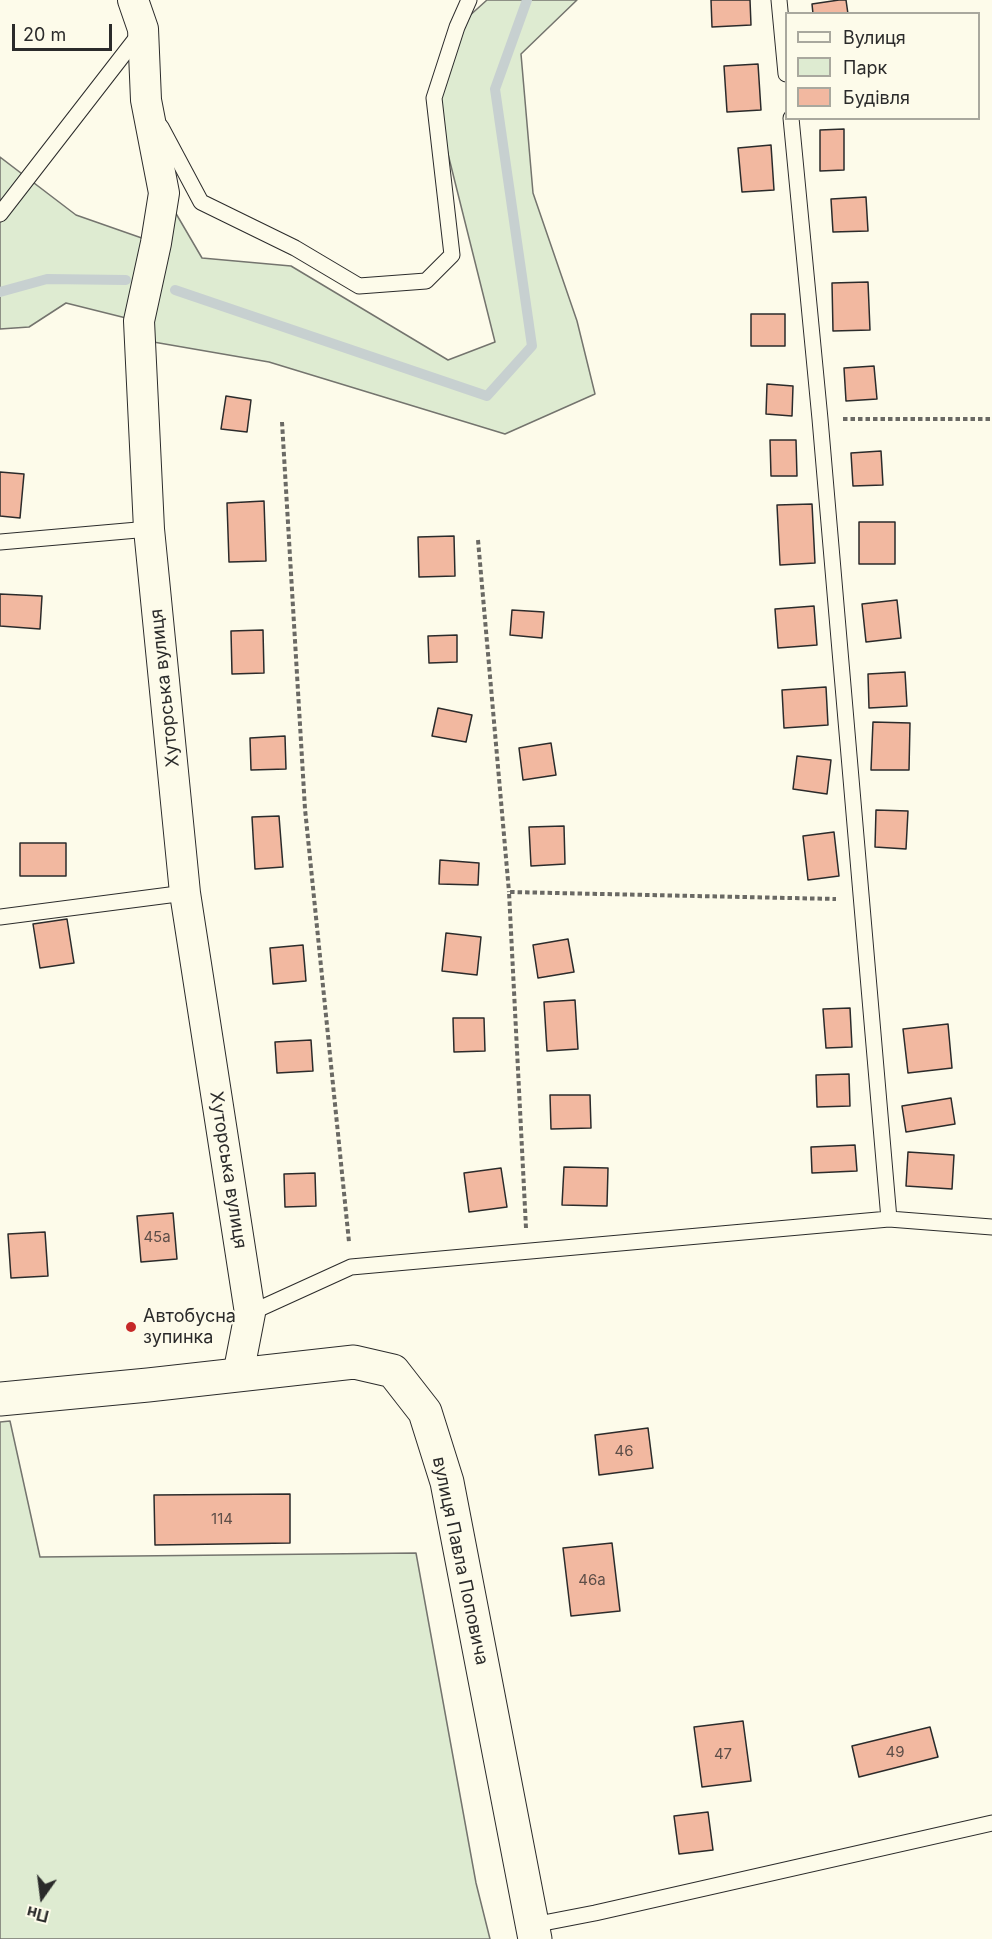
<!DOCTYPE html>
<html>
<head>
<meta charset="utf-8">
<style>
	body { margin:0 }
	#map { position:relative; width:992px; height:1939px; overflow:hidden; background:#fdfbea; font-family:Inter,sans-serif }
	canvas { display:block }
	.legend { position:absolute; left:785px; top:12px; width:195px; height:108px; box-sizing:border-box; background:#fdfbea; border:2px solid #a9a89e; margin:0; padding:8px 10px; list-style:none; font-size:18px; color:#2b2b2b }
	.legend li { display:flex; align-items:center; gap:12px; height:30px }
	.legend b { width:30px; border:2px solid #a9a89e }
	.north { position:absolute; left:12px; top:1867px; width:60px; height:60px; -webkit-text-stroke:4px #fdfbea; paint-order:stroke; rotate:194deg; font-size:16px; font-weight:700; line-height:24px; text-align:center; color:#2b2b2b }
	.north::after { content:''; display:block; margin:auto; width:21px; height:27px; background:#2b2b2b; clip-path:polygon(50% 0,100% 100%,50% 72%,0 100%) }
	.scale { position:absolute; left:12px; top:24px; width:100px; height:27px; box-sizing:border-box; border:3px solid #2b2b2b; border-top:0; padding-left:8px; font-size:18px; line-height:21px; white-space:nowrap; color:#2b2b2b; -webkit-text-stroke:4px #fdfbea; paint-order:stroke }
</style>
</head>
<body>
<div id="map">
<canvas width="992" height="1939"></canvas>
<ul class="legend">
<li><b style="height:8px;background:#fdfbea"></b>Вулиця</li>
<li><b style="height:16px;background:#deebd1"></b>Парк</li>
<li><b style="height:16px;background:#f2b8a0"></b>Будівля</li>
</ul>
<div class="north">Пн</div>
<div class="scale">20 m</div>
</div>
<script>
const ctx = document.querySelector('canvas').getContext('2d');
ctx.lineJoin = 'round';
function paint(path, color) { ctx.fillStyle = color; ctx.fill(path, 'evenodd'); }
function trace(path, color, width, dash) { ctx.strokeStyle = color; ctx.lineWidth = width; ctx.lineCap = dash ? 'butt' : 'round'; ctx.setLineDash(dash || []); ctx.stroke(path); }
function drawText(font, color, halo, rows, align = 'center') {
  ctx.font = font + ' Inter,sans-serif'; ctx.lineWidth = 4.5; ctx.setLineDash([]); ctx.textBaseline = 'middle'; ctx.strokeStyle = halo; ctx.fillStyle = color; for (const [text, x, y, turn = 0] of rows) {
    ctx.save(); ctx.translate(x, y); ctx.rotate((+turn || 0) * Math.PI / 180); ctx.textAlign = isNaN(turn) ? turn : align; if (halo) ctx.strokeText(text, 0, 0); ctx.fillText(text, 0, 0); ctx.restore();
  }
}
const green = new Path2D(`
	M487 0H577L521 54 533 193 577 321 595 394 505 434 269 362 136 339 138 321 66 303 29 327 0 329V157L76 215 156 243 164 193 202 258 291 266 448 360 495 342 434 98 457 27Z
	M10 1421 40 1557 416 1553 476 1883 490 1939H0V1422Z`);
paint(green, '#deebd1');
trace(green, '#74746e', 1.5);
trace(new Path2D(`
	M175 290 487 396 532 346 495 89 527 0
	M0 292 47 279 126 280`), '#c7d0d0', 10);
const building = new Path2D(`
	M711 0H750L751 25 712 27Z
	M839 0H846L848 14H813L812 4Z
	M758 64 761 110 727 112 724 66Z
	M844 129V170L820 171V130Z
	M771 145 774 190 742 192 738 148Z
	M866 197 868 231 833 232 831 199Z
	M868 282 870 330 833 331 832 283Z
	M751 314H785V346H751Z
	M874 366 877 399 846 401 844 368Z
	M767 384 793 386 792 416 766 414Z
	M226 396 251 400 247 432 221 429Z
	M770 440H796L797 476H771Z
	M881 451 883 485 853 486 851 453Z
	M0 472 24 474 20 518 0 516Z
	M264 501 266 561 229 562 227 503Z
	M812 504 815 563 780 565 777 505Z
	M859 522H895V564H859Z
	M454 536 455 576 419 577 418 537Z
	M0 594 42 596 40 629 0 626Z
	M897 600 901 638 866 642 862 604Z
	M814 606 817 645 778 648 775 609Z
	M512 610 544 612 542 638 510 635Z
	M263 630 264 673 232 674 231 631Z
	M457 635V662L429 663 428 636Z
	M905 672 907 706 869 708 868 674Z
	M826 687 828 725 784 728 782 690Z
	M438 708 472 715 466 742 432 736Z
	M873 722 910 723 909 770H871Z
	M285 736 286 769 251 770 250 738Z
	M551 743 556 775 523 780 519 748Z
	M797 756 831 760 827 794 793 789Z
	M876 810 908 811 906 849 875 847Z
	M279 816 283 867 255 869 252 817Z
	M564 826 565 864 531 866 529 827Z
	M834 832 839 876 808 880 803 836Z
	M20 843H66V876H20Z
	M440 860 479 863 478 885 439 884Z
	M67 919 74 963 40 968 33 924Z
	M446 933 481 937 477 975 442 971Z
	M568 939 574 972 538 978 533 945Z
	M303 945 306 981 273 984 270 948Z
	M575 1000 578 1049 547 1051 544 1002Z
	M850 1008 852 1047 826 1048 823 1009Z
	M453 1018H484L485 1051 454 1052Z
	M948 1024 952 1068 908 1073 903 1029Z
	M311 1040 313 1071 277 1073 275 1042Z
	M849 1074 850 1106 817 1107 816 1075Z
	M550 1095H590L591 1128 551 1129Z
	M951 1098 955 1124 906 1132 902 1106Z
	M855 1145 857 1171 812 1173 811 1147Z
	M908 1152 954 1155 952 1189 906 1186Z
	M564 1167 608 1168 607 1206 562 1205Z
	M501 1168 507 1207 469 1212 464 1173Z
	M315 1173 316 1206 285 1207 284 1174Z
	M173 1213 177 1259 141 1262 137 1216Z
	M45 1232 48 1276 11 1278 8 1234Z
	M648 1428 653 1468 599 1475 595 1435Z
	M290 1494V1543L155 1545 154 1495Z
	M612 1543 620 1611 571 1616 563 1548Z
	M743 1721 751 1781 702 1787 694 1727Z
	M930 1727 938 1757 859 1777 852 1746Z
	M708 1812 713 1850 679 1854 674 1816Z`);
paint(building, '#f2b8a0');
trace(building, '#2b2b2b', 1.5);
const service = new Path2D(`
	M779 0 786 74
	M791 118 820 419 889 1219
	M161 127 201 202 295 248 359 286 426 281 452 255 434 98 457 27 469 0
	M0 214 141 32
	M0 542 149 529
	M0 917 185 893
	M250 1313 351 1267 889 1219 992 1227
	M533 1925 595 1913 992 1823`);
const minor = new Path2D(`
	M133 0 143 29 146 100 164 193 156 243 139 321 149 529 185 893 250 1313 238 1375`);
const tertiary = new Path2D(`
	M0 1399 148 1385 354 1362 393 1371 425 1412 447 1482 535 1939`);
trace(service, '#2b2b2b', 17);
trace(minor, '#2b2b2b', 32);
trace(tertiary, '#2b2b2b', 35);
trace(new Path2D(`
	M843 419H992
	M282 422 305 809 349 1242
	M478 540 509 892
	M526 1228 509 892 836 899`), '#6a6964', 4, [4.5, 3]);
trace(service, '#fdfbea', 15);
trace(minor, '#fdfbea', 30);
trace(tertiary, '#fdfbea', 33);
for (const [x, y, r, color] of [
	[131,1327,6,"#c62828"]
]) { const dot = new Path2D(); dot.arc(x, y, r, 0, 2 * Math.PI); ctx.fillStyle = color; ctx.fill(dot); trace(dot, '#fdfbea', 2); }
drawText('15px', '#5d4e48', null, [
	["45а",157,1237],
	["46",624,1451],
	["114",222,1519],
	["46а",592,1580],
	["49",895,1752],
	["47",723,1754]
]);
drawText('18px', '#2b2b2b', '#fdfbea', [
	["Хуторська вулиця",165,688,-96],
	["Хуторська вулиця",228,1170,81],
	["вулиця Павла Поповича",460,1561,78]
]);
drawText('18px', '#2b2b2b', '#fdfbea', [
	["Автобусна",143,1317],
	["зупинка",143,1338]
], 'left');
</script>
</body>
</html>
